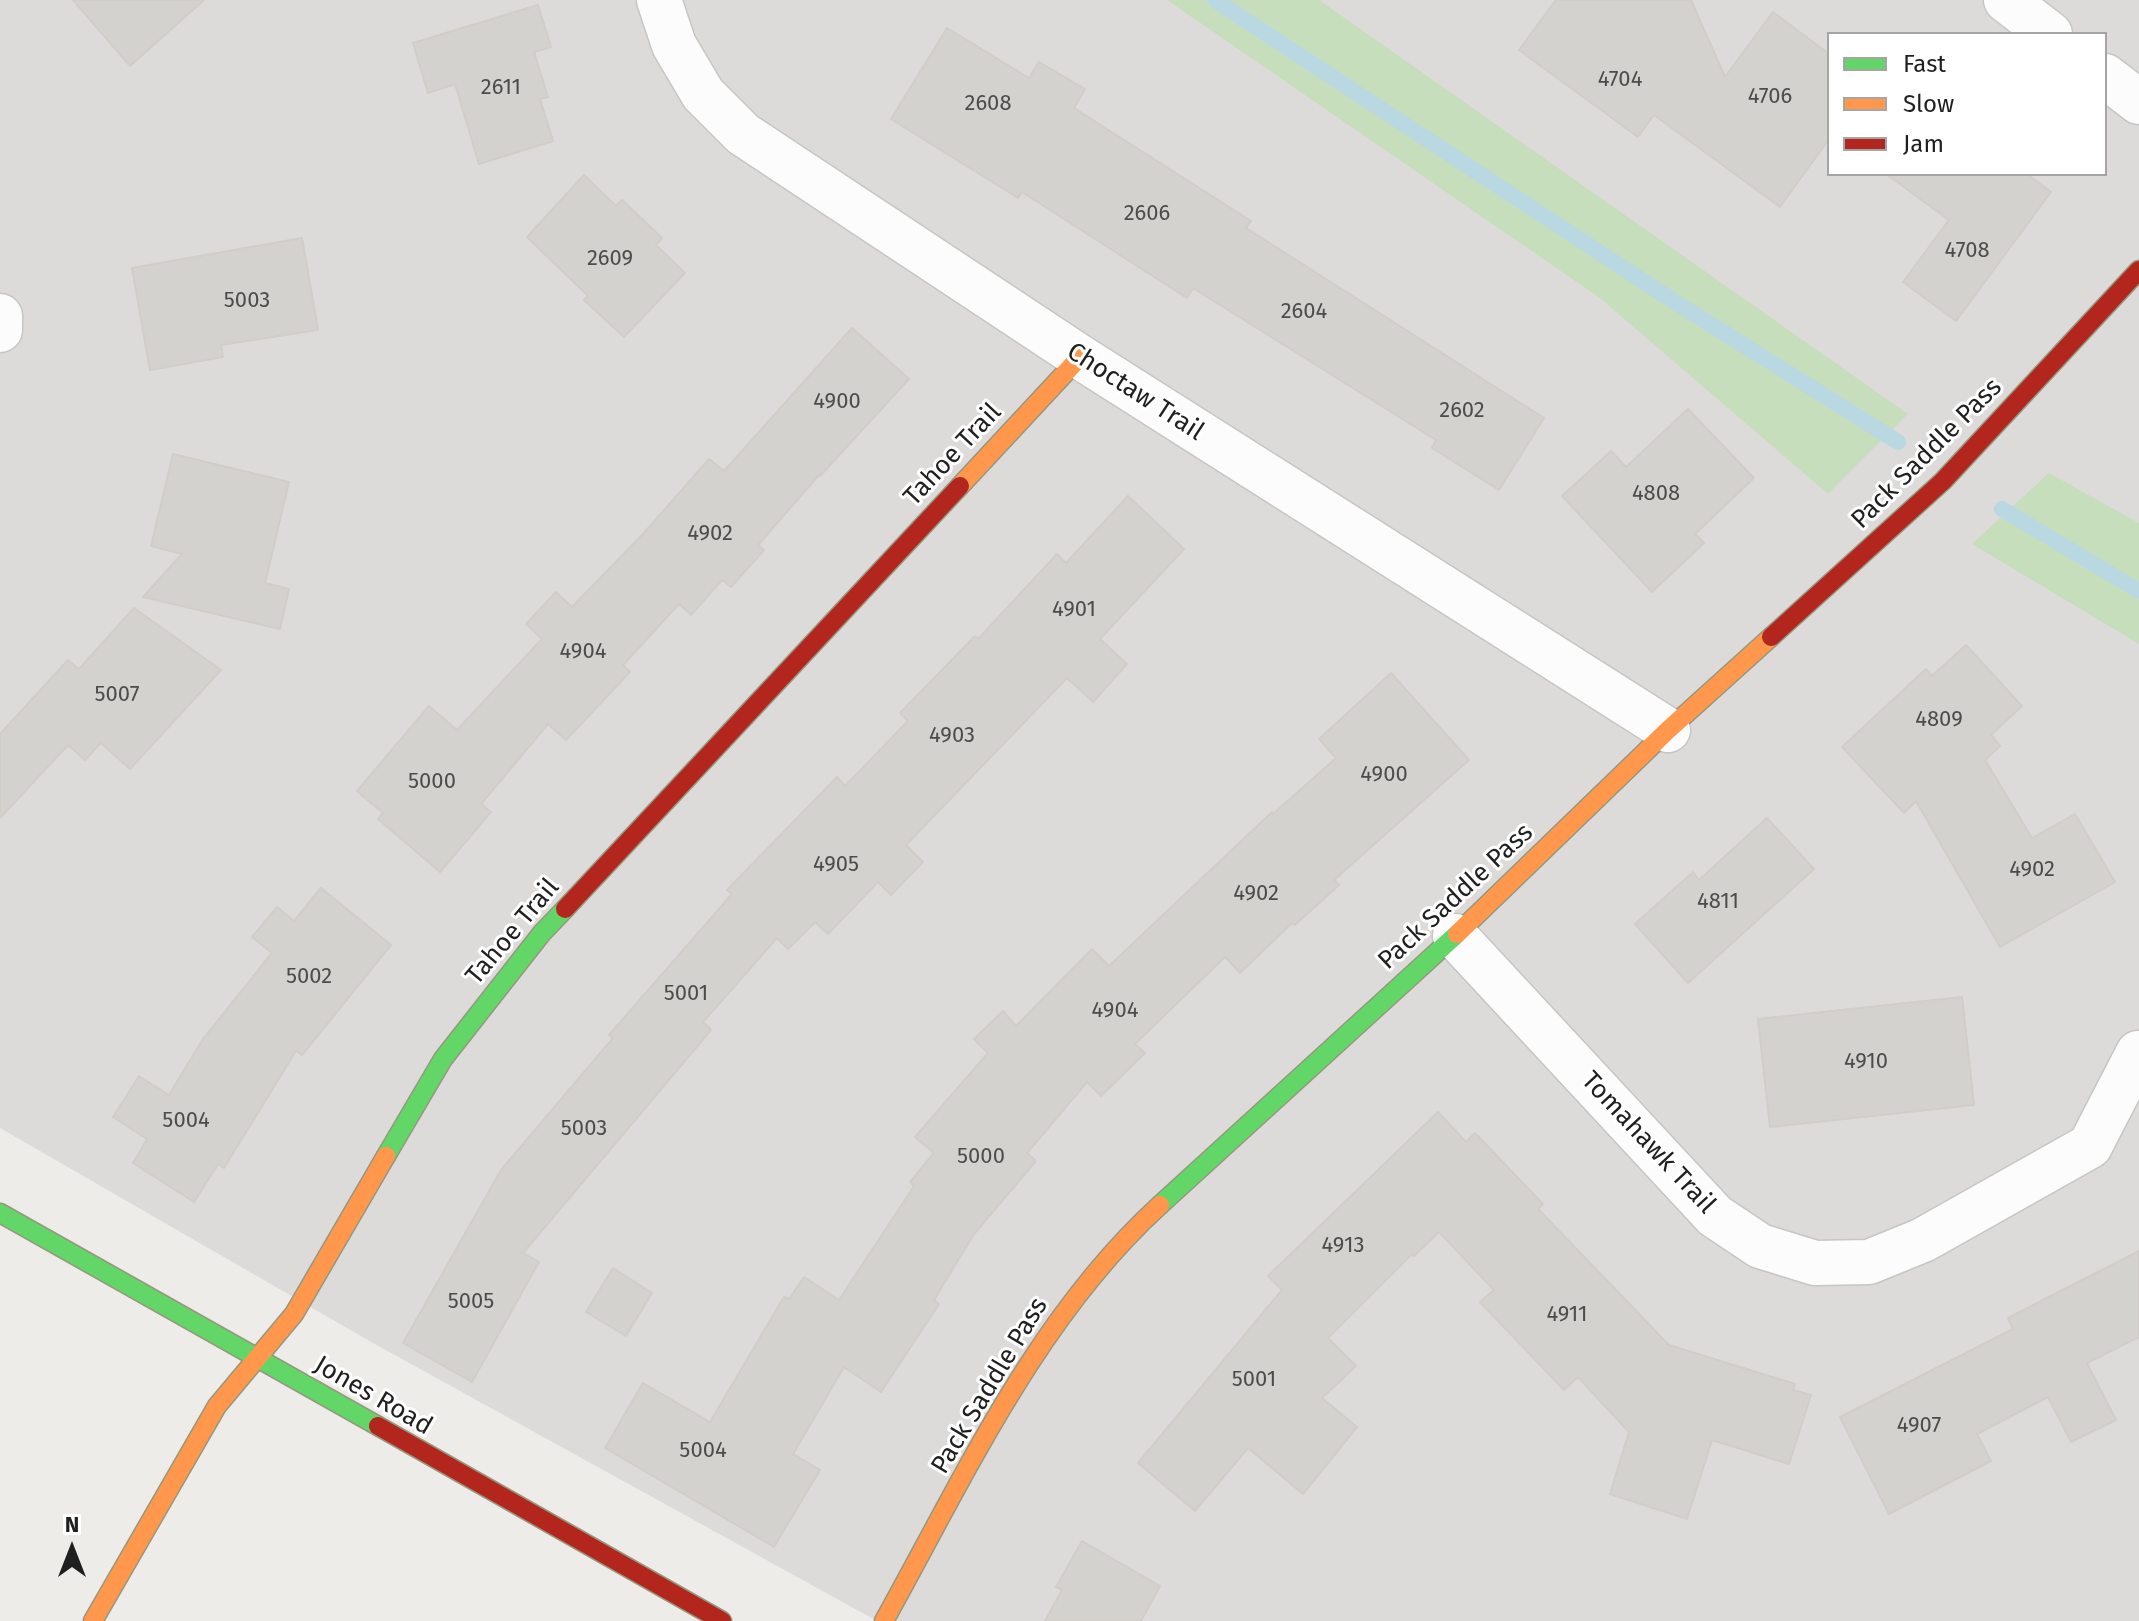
<!DOCTYPE html>
<html>
<head>
<meta charset="utf-8">
<style>
	body { margin:0 }
	#map { position:relative; width:2139px; height:1621px; overflow:hidden; background:#edece8; font-family:"Fira Sans",sans-serif }
	canvas { display:block }
	.legend { position:absolute; left:1827px; top:32px; width:280px; height:144px; box-sizing:border-box; background:#fff; border:2px solid #a5a5a5; margin:0; padding:10px 14px; list-style:none; font-size:24px; color:#1f1f1f }
	.legend li { display:flex; align-items:center; gap:16px; height:40px }
	.legend b { width:40px; border:2px solid #a5a5a5 }
	.north { position:absolute; left:32px; top:1509px; width:80px; height:80px; -webkit-text-stroke:6px #fff; paint-order:stroke; rotate:0deg; font-size:22px; font-weight:700; line-height:32px; text-align:center; color:#1f1f1f }
	.north::after { content:''; display:block; margin:auto; width:28px; height:36px; background:#1f1f1f; clip-path:polygon(50% 0,100% 100%,50% 72%,0 100%) }
</style>
</head>
<body>
<div id="map">
<canvas width="2139" height="1621"></canvas>
<ul class="legend">
<li><b style="height:10px;background:#63d668"></b>Fast</li>
<li><b style="height:10px;background:#ff974d"></b>Slow</li>
<li><b style="height:10px;background:#b3261e"></b>Jam</li>
</ul>
<div class="north">N</div>
</div>
<script>
const ctx = document.querySelector('canvas').getContext('2d');
ctx.lineJoin = 'round';
function paint(path, color) { ctx.fillStyle = color; ctx.fill(path, 'evenodd'); }
function trace(path, color, width, dash) { ctx.strokeStyle = color; ctx.lineWidth = width; ctx.lineCap = dash ? 'butt' : 'round'; ctx.setLineDash(dash || []); ctx.stroke(path); }
function drawText(font, color, halo, rows, align = 'center') {
  ctx.font = font + ' "Fira Sans",sans-serif'; ctx.lineWidth = 6; ctx.setLineDash([]); ctx.textBaseline = 'middle'; ctx.strokeStyle = halo; ctx.fillStyle = color; for (const [text, x, y, turn = 0] of rows) {
    ctx.save(); ctx.translate(x, y); ctx.rotate((+turn || 0) * Math.PI / 180); ctx.textAlign = isNaN(turn) ? turn : align; if (halo) ctx.strokeText(text, 0, 0); ctx.fillText(text, 0, 0); ctx.restore();
  }
}
paint(new Path2D(`
	M0 0H2139V1621H877L373 1343 0 1128ZM1829 34H2105V174H1829Z`), '#dcdbd9');
paint(new Path2D(`
	M1167 0H1319L1908 414 1828 494 1600 298Z
	M2049 473 2139 523V644L1972 544Z`), '#c6debb');
trace(new Path2D(`
	M1215 0 1675 302 1898 442
	M2002 509 2139 591`), '#b9d8e2', 16);
const building = new Path2D(`
	M73 0H204L130 66Z
	M1556 0H1691L1725 77 1773 12 1829 54V139L1780 207 1654 115 1638 137 1519 50Z
	M538 5 551 47 534 52 548 97 540 99 553 141 479 164 455 84 428 93 413 43Z
	M947 28 1029 78 1039 62 1085 89 1074 108 1251 221 1246 228 1544 418 1499 490 1432 448 1436 440 1193 288 1187 298 1022 192 1018 198 891 119Z
	M1886 174H2027L2051 192 1956 321 1903 282 1949 220Z
	M584 175 616 206 622 200 662 238 656 245 685 273 624 337 584 300 588 296 527 237Z
	M302 238 318 330 221 345 223 357 150 370 132 268Z
	M852 328 909 379 820 476 819 475 758 545 764 550 731 587 722 580 691 615 679 604 623 665 630 672 566 740 548 724 481 804 491 812 440 872 378 819 383 813 357 791 429 706 457 730 542 639 526 624 556 592 572 607 643 534 709 459 724 471Z
	M1688 409 1754 478 1695 534 1704 543 1652 592 1562 496 1611 451 1626 467Z
	M173 454 289 482 265 583 289 589 280 629 143 597 182 554 151 546Z
	M1128 496 1184 549 1100 639 1127 664 1093 702 1067 678 906 845 923 862 891 895 878 882 828 934 815 922 788 949 777 938 703 1022 711 1030 523 1253 539 1262 472 1382 403 1343 501 1170 613 1038 609 1035 732 894 727 890 837 777 845 786 908 721 900 713 975 636 978 639 1057 554 1066 563Z
	M134 608 221 670 130 769 101 743 85 760 68 745 0 818V734L68 660 79 669Z
	M1966 645 2022 706 1991 735 2000 746 1985 760 2032 838 2075 814 2115 882 2000 947 1916 801 1904 813 1842 747 1926 669 1932 676Z
	M1391 673 1469 760 1334 880 1339 885 1295 925 1292 923 1240 973 1225 957 1135 1044 1145 1053 1101 1096 1087 1082 1027 1153 1036 1161 974 1234 934 1300 939 1304 881 1392 844 1367 793 1454 820 1470 774 1547 605 1448 643 1383 710 1422 784 1297 789 1299 804 1277 839 1300 914 1186 910 1182 934 1153 915 1137 988 1053 974 1039 1003 1011 1016 1026 1092 949 1109 966 1272 812 1273 814 1336 758 1319 739Z
	M1767 818 1814 869 1688 983 1635 924 1693 872 1699 880Z
	M321 888 391 945 302 1055 296 1051 224 1168 218 1164 194 1202 133 1163 147 1139 113 1117 139 1076 169 1095 203 1039 272 953 252 937 277 907 294 921Z
	M1962 997 1974 1105 1770 1127 1758 1019Z
	M1438 1112 1466 1142 1475 1133 1543 1204 1538 1209 1669 1345 1795 1384 1793 1390 1811 1395 1789 1464 1712 1440 1687 1519 1610 1494 1629 1432 1578 1377 1564 1390 1480 1302 1494 1290 1439 1232 1414 1256 1412 1254 1328 1338 1356 1366 1322 1398 1357 1427 1303 1494 1248 1448 1195 1511 1138 1463 1282 1290 1268 1276Z
	M2139 1251V1337L2087 1363 2116 1420 2071 1442 2048 1397 1977 1434 1991 1461 1889 1514 1840 1417 2013 1329 2008 1318Z
	M613 1268 652 1293 626 1336 586 1312Z
	M1082 1541 1160 1586 1141 1621H1045L1062 1590 1056 1587Z`);
paint(building, '#d4d2cf');
trace(building, '#d1cdc9', 2);
const street = new Path2D(`
	M659 0 674 45 703 94 743 134 1080 357 1668 730
	M2006 0 2050 34
	M2105 76 2139 102
	M0 316V330
	M1455 936 1715 1216 1760 1246 1815 1263 1869 1262 1923 1240 2090 1146 2138 1053`);
const fast = new Path2D(`
	M386 1156 443 1059 542 933 565 909
	M1160 1205 1457 934
	M0 1213 378 1426`);
const slow = new Path2D(`
	M960 486 1080 357
	M1457 934 1668 730 1771 637
	M93 1621 217 1406 294 1314 386 1156
	M884 1621C964 1477 1037 1317 1160 1205`);
const jam = new Path2D(`
	M1771 637 1943 481 2139 270
	M565 909 960 486
	M378 1426 722 1621`);
trace(street, '#c6c6c4', 47);
trace(fast, '#95987e', 21);
trace(slow, '#95987e', 21);
trace(jam, '#95987e', 21);
trace(street, '#fcfcfc', 44);
trace(fast, '#63d668', 18);
trace(slow, '#ff974d', 18);
trace(jam, '#b3261e', 18);
drawText('22px', '#4c4c4b', null, [
	["4704",1620,80],
	["2611",501,88],
	["4706",1770,97],
	["2608",988,104],
	["2606",1147,214],
	["4708",1967,251],
	["2609",610,259],
	["5003",247,301],
	["2604",1304,312],
	["4900",837,402],
	["2602",1462,411],
	["4808",1656,494],
	["4902",710,534],
	["4901",1074,610],
	["4904",583,652],
	["5007",117,695],
	["4809",1939,720],
	["4903",952,736],
	["4900",1384,775],
	["5000",432,782],
	["4905",836,865],
	["4902",2032,870],
	["4902",1256,894],
	["4811",1718,902],
	["5002",309,977],
	["5001",686,994],
	["4904",1115,1011],
	["4910",1866,1062],
	["5004",186,1121],
	["5003",584,1129],
	["5000",981,1157],
	["4913",1343,1246],
	["5005",471,1302],
	["4911",1567,1315],
	["5001",1254,1380],
	["4907",1919,1426],
	["5004",703,1451]
]);
drawText('26px', '#1f1f1f', '#fff', [
	["Choctaw Trail",1135,392,33],
	["Pack Saddle Pass",1927,454,-45],
	["Tahoe Trail",953,455,-47],
	["Pack Saddle Pass",1456,897,-43],
	["Tahoe Trail",513,932,-50],
	["Tomahawk Trail",1648,1143,47],
	["Pack Saddle Pass",990,1386,-59],
	["Jones Road",373,1396,30]
]);
</script>
</body>
</html>
